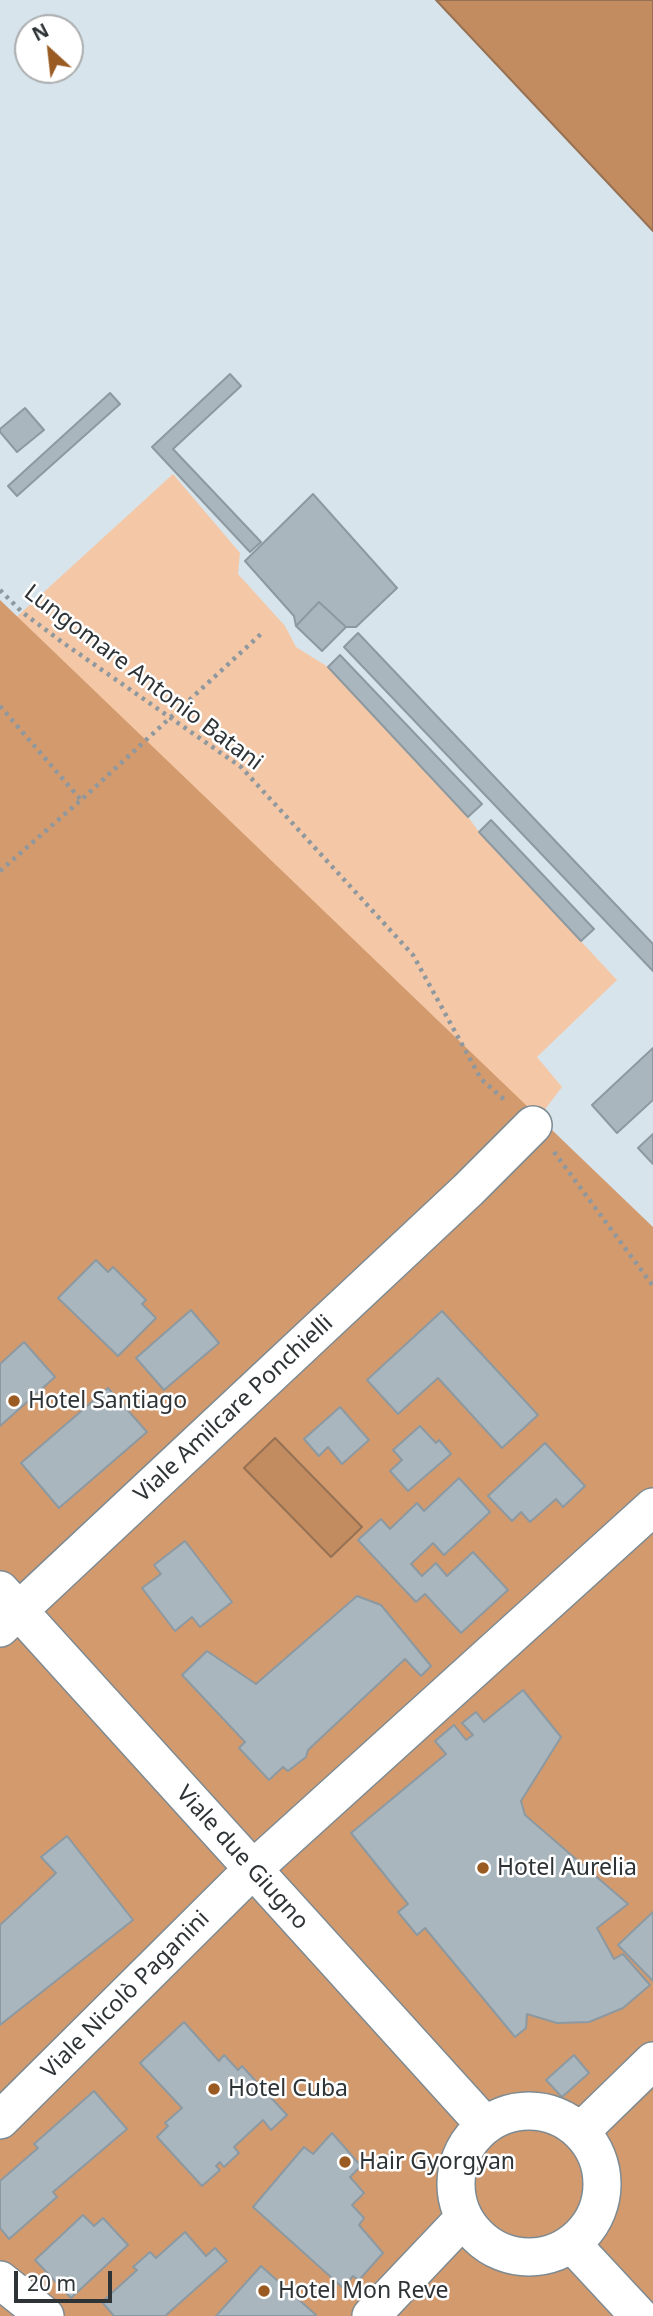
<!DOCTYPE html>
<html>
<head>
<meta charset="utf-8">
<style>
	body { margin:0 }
	#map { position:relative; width:653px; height:2316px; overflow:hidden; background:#d7e4ec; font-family:"Noto Sans",sans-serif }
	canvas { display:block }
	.north { position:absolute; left:14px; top:14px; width:70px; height:70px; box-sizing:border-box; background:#fff; border:2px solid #abadaf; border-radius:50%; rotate:333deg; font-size:19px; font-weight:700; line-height:28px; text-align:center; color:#2e3336 }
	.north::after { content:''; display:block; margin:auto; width:24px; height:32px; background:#9a5b23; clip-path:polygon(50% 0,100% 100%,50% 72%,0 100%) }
	.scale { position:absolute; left:14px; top:2271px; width:98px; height:32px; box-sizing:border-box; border:4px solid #2e3336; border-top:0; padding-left:9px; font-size:21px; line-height:24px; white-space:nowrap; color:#2e3336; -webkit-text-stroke:5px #fff; paint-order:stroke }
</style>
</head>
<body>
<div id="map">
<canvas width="653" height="2316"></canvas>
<div class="north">N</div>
<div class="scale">20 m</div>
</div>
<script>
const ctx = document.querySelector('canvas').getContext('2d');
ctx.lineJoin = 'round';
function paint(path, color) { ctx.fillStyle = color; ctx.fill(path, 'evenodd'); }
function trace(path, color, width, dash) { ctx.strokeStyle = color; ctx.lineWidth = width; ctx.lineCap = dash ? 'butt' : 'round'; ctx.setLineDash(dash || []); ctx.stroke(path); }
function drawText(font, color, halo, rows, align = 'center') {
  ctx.font = font + ' "Noto Sans",sans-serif'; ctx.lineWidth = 5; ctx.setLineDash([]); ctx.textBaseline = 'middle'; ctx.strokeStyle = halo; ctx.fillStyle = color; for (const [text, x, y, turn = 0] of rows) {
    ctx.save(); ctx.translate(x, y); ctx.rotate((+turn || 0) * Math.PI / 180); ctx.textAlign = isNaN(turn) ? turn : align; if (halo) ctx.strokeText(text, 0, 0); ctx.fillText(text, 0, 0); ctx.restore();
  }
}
paint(new Path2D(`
	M173 474 240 553 238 574 285 626 296 647 328 667 468 817 479 832 617 980 537 1057 562 1087 533 1125 0 632Z`), '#f4c8a6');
paint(new Path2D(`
	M0 600 653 1227V2316H0Z`), '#d39a6e');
const water = new Path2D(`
	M436 0H653V231Z
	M275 1438 362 1527 331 1557 244 1468Z`);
paint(water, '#c38c60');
trace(water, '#967153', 2);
const building = new Path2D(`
	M230 374 241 386 173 449 261 542 250 552 152 447Z
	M110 393 120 404 17 496 8 486Z
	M25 408 44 430 17 452 0 432V429Z
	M313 494 397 588 356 627H346L319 602 296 626 294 616 245 561Z
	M319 602 346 627 322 651 296 626Z
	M358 633 653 944V971L344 647Z
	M340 655 482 804 468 817 328 667Z
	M491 820 594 929 581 941 479 832Z
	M653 1048V1100L617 1133 592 1105Z
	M653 1134V1164L638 1148Z
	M96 1260 108 1272 113 1267 146 1300 142 1304 156 1318 118 1356 58 1298Z
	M191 1310 219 1343 164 1390 136 1358Z
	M442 1311 538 1415 502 1448 438 1378 398 1414 367 1380Z
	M24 1342 55 1377 0 1426V1364Z
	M108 1388 147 1432 59 1508 21 1463Z
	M340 1407 369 1440 342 1464 328 1447 319 1456 304 1439Z
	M420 1426 436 1443 439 1440 451 1454 408 1491 390 1471 402 1460 393 1450Z
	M545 1443 585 1486 563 1507 556 1499 530 1522 521 1512 512 1521 488 1496Z
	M459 1478 490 1512 444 1555 433 1543 411 1564 422 1576 436 1563 447 1576 473 1552 508 1590 461 1633 425 1594 416 1602 358 1540 381 1519 390 1529 417 1503 424 1511Z
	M185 1541 232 1602 200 1627 192 1617 175 1631 142 1588 161 1574 154 1565Z
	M357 1596 381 1605 431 1666 421 1676 405 1659 308 1750 306 1757 288 1771 283 1767 269 1780 239 1748 245 1742 182 1675 207 1651 256 1684Z
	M523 1690 561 1737 521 1801 525 1815 628 1904 597 1928 614 1959 623 1954 650 1985 623 2008 589 2022 557 2023 527 2014 526 2028 515 2037 425 1928 417 1935 398 1912 408 1904 351 1833 446 1754 435 1741 454 1725 466 1740 473 1735 462 1723 476 1712 484 1722Z
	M67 1836 133 1920 0 2025V1925L56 1873 41 1857Z
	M653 1912V1981L618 1945Z
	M184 2022 219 2061 224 2055 238 2070 242 2066 287 2115 271 2130 263 2120 234 2147 239 2153 224 2167 220 2162 216 2166 220 2170 202 2186 157 2137 168 2126 165 2123 182 2108 140 2063Z
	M574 2055 589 2073 562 2097 546 2080Z
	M94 2091 127 2129 53 2192 57 2197 9 2239 0 2228V2181L38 2148 34 2144Z
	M332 2133 361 2166 350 2177 364 2193 352 2205 364 2218 359 2225 383 2253 359 2280 353 2276 343 2288 253 2207 304 2147 313 2154Z
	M83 2215 94 2226 103 2218 128 2245 71 2298 35 2260Z
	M185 2232 206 2256 215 2248 227 2261 165 2316H114L102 2302 137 2270 133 2267 150 2252 156 2258Z
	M261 2266 316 2315 315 2316H216Z`);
paint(building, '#aab6be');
trace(building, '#8d99a1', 2);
const minor = new Path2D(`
	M0 1590 485 2125
	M0 1628 468 1190 533 1125
	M456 2184a73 73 0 1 1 146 0a73 73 0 1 1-146 0Z
	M0 2120 252 1870 653 1507
	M581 2131 653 2061
	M572 2244 639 2316
	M0 2280 45 2316
	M371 2316 464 2218`);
trace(minor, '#7e8a91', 40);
trace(new Path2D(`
	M0 590 22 612 62 642 241 767 413 955 481 1079 507 1102
	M0 706 81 800
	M0 871 81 800 262 633
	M554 1152 653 1286`), '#8e989e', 4.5, [3.5, 5]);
trace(minor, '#fff', 37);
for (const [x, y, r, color] of [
	[14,1401,7,"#9a5b23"],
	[483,1868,7,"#9a5b23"],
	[214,2089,7,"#9a5b23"],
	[345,2162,7,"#9a5b23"],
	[264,2291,7,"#9a5b23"]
]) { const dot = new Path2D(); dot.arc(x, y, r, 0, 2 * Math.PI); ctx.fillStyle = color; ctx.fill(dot); trace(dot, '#fff', 2.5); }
drawText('23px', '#2e3336', '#fff', [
	["Lungomare Antonio Batani",143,678,37],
	["Viale Amilcare Ponchielli",234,1409,-43],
	["Viale due Giugno",242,1858,48],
	["Viale Nicolò Paganini",126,1995,-45]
]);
drawText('23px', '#2e3336', '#fff', [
	["Hotel Santiago",28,1401],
	["Hotel Aurelia",497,1868],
	["Hotel Cuba",228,2089],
	["Hair Gyorgyan",359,2162],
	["Hotel Mon Reve",278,2291]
], 'left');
</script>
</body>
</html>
